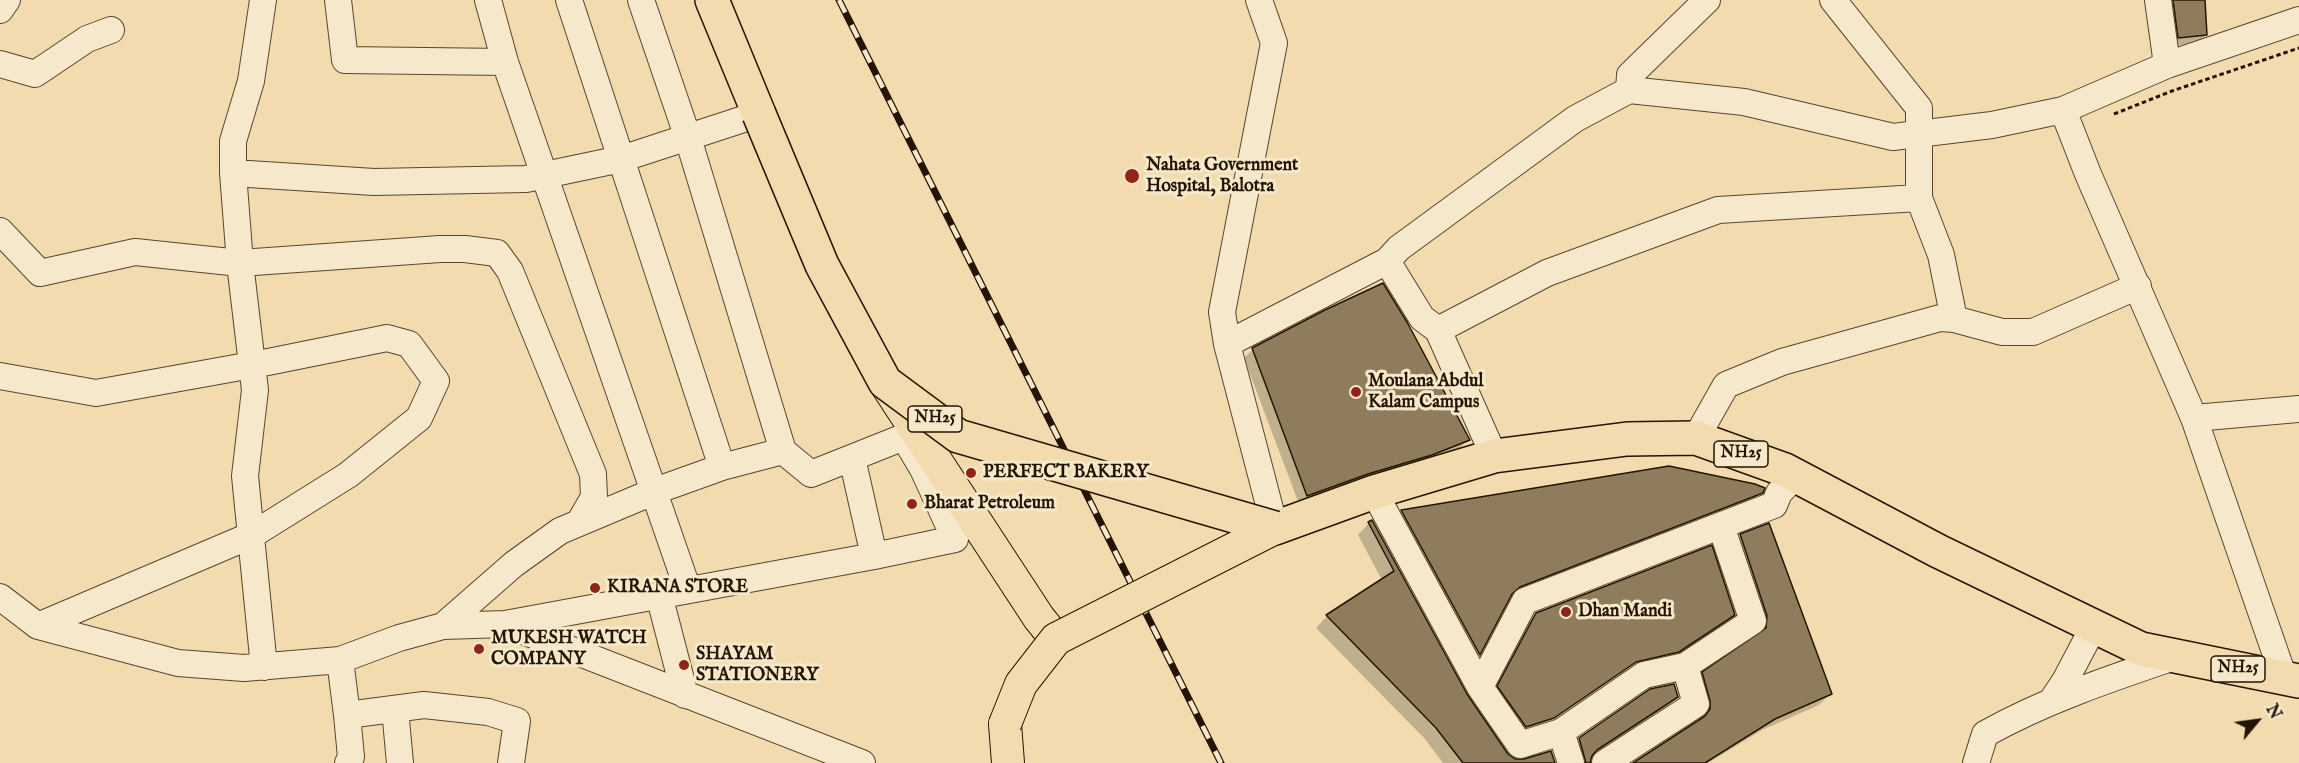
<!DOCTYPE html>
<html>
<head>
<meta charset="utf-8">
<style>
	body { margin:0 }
	#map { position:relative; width:2299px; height:763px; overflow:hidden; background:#f1dbaf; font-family:"IM FELL English",serif }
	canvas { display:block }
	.north { position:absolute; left:2227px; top:691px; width:60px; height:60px; -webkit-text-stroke:4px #f6e8cb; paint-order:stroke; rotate:61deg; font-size:16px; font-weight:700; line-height:24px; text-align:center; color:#241502 }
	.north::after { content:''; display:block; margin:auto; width:21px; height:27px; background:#241502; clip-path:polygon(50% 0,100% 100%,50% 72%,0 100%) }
</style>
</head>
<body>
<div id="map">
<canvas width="2299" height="763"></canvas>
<div class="north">N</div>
</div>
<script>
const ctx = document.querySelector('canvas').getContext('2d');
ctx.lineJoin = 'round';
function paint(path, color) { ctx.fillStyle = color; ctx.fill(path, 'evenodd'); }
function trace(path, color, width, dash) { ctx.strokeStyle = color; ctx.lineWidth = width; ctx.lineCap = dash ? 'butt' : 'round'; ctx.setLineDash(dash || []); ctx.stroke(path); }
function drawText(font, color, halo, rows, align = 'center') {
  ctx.font = font + ' "IM FELL English",serif'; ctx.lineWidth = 6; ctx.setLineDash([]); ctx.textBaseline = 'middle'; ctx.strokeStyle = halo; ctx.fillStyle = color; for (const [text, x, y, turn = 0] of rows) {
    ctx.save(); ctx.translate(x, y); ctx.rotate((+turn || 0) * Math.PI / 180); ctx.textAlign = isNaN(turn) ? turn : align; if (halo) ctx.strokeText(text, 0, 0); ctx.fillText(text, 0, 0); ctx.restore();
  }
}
paint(new Path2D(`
	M2163 0H2204L2206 35 2197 43 2170 46Z
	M1253 349 1468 439 1460 448 1422 463 1299 504 1244 358Z
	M1669 468 1761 492 1749 504 1508 598 1479 654 1468 665 1391 523 1402 512Z
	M1369 523 1466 695 1507 755 1514 760 1555 763H1443L1425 739 1316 628 1327 616 1382 580 1358 535Z
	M1768 525 1830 694 1819 705 1762 730 1708 763H1635L1699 721 1700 713 1692 685 1703 674 1755 638 1756 628 1729 547 1740 536Z
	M1537 614H1733L1722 626 1666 663 1623 673 1541 729 1514 738 1487 698 1525 626Z
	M1677 697 1665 709 1590 757 1589 763H1571L1568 751 1580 739Z`), '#0003');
const building = new Path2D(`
	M2173 0H2205L2207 35 2178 38Z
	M1383 283 1407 322 1470 440 1432 455 1368 474 1307 496 1252 348 1325 310Z
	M1669 466 1755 484 1765 488 1763 493 1520 587 1512 594 1480 655 1401 510Z
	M1372 520 1467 694 1508 754 1515 759H1524L1551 751 1555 763H1463L1436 728 1326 615 1394 571 1368 522Z
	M1769 523 1832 694 1775 719 1705 763H1633L1705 716 1710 709V701L1702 672 1766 628 1767 616 1740 534Z
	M1712 545 1735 615 1679 652 1636 662 1554 718 1526 727 1497 686 1536 613Z
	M1674 684 1678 697 1597 750 1592 756 1590 763H1586L1579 738 1650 689Z`);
paint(building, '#8f7c5c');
trace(building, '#241502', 1.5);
const minor = new Path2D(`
	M263 0 251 81 233 141V173L240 263 255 390 245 476 264 667
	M338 0 345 60 505 62
	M488 0 505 62 688 590
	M569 0 722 467
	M641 0 688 138 783 451
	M1259 0 1274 43 1222 312 1227 344 1275 528
	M1833 0 1919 108V198L1941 255 1954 319
	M2158 0 2167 65
	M0 10 7 0
	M0 64 35 74 87 39 111 30
	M1629 90 1630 75 1707 0
	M2063 110 2088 174 2194 418 2284 678
	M233 173 374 182 526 179 621 159 759 114
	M0 231 40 273 135 252 240 263 440 249H465L497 253 510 271 593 474 594 497 579 523
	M1387 261 1422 318 1438 330 1494 456
	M1438 330 1547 273 1718 210 1919 198
	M1227 344 1387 261 1399 248 1575 119 1629 90 1744 102 1893 137 1992 125 2063 110 2167 65 2299 20
	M0 376 96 393 263 363 387 338 409 344 436 381 419 418 348 475 252 535 38 626
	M2194 418 2299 409
	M1696 438 1726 385 1782 362 1940 318 1954 319 2002 332H2033L2138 286
	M852 458 874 556
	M1374 492 1480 687
	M1721 526 1753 621 1685 666 1644 675 1561 732 1520 745 1480 687 1525 601 1774 505 1779 493 1796 475
	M659 595 685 695
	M0 597 38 626 178 663 244 668 340 660 399 638 443 626 505 624 874 556 955 539 923 469 904 437 811 474 783 451 722 467 655 491 560 531 514 564 443 626
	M505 624 862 763
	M340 660 347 715
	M2051 702 2065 681 2094 626
	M395 709 400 763
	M1561 732 1571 763
	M348 763 351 757 347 715 424 705 488 712 517 721 511 763
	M1605 763 1696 704 1685 666
	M1976 763 1985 734C2046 700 2112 678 2177 656`);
const major = new Path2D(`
	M887 386 1039 618 1056 639
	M1005 724 1008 763`);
const highway = new Path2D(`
	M712 0 759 114
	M1275 528 1374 492 1494 456 1627 439 1696 438 1785 470 1938 551 2141 649 2299 681`);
trace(minor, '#57462d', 28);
trace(major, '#241502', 34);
trace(highway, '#241502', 36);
trace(new Path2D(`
	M2114 114 2172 91 2299 48`), '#241502', 3, [4.5, 3]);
trace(minor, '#f6e8cb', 26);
trace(major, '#f1dbaf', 32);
trace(highway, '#f1dbaf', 33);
const rail = new Path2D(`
	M839 0 1221 763`);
trace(rail, '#241502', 7);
trace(rail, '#f6e8cb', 4.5, [14]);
const majorBridge = new Path2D(`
	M1005 724 1021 684 1056 639 1275 528`);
const highwayBridge = new Path2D(`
	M759 114 822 265 885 382 958 436 1275 528`);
trace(majorBridge, '#241502', 34, []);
trace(highwayBridge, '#241502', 36, []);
trace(majorBridge, '#f1dbaf', 32);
trace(highwayBridge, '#f1dbaf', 33);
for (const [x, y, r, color] of [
	[1132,176,8,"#8f2418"],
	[1356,392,6,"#8f2418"],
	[971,473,6,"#8f2418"],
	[912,504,6,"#8f2418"],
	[595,588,6,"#8f2418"],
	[1566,612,6,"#8f2418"],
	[479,649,6,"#8f2418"],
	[684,665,6,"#8f2418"]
]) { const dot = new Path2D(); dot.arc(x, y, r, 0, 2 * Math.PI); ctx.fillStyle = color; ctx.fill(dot); trace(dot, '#f6e8cb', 2); }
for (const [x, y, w] of [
	[935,419,54],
	[1741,454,54],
	[2238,669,54]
]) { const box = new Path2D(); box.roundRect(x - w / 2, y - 13, w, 26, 4.5); ctx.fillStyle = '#f6e8cb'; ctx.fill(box); trace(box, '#241502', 1.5); }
drawText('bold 16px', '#241502', null, [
	["NH25",935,419],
	["NH25",1741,454],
	["NH25",2238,669]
]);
drawText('bold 18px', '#241502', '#f6e8cb', [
	["Nahata Government",1146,166],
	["Hospital, Balotra",1146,187],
	["Moulana Abdul",1368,382],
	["Kalam Campus",1368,403],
	["PERFECT BAKERY",983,473],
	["Bharat Petroleum",924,504],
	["KIRANA STORE",607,588],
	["Dhan Mandi",1578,612],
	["MUKESH WATCH",491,639],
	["COMPANY",491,660],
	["SHAYAM",696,655],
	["STATIONERY",696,676]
], 'left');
</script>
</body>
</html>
